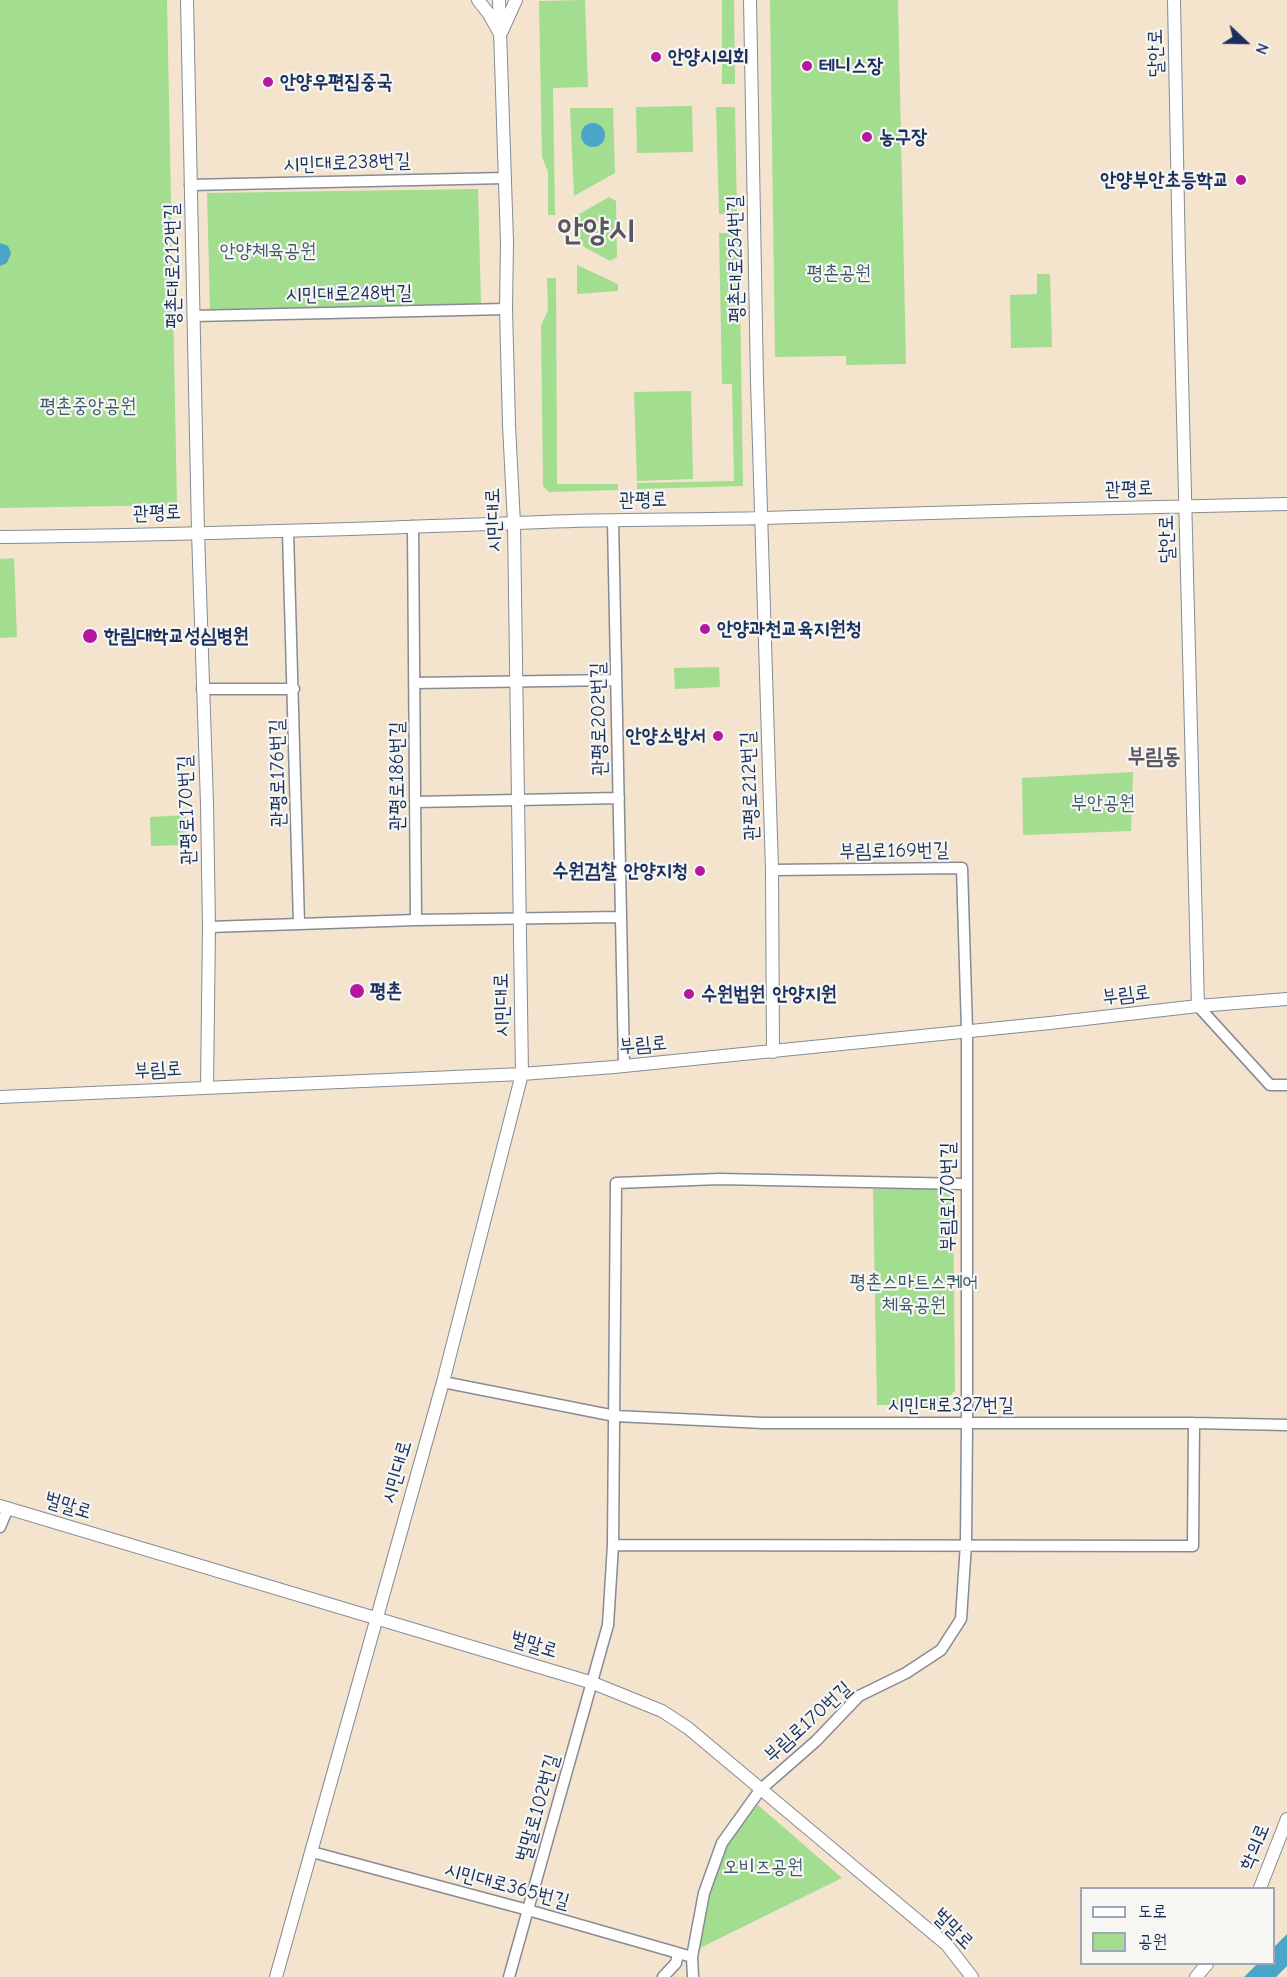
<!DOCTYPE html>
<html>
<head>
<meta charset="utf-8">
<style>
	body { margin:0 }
	#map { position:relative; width:1287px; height:1977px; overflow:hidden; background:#f4e4cd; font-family:"Comic Neue","Poor Story",sans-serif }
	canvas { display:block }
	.legend { position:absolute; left:1080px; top:1887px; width:195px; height:78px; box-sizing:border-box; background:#f6f6f2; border:2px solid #9ea6b7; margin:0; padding:8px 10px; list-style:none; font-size:18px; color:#1b2f5e }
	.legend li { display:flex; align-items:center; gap:12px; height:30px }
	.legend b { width:30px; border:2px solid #9ea6b7 }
	.north { position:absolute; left:1215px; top:12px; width:60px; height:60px; -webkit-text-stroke:4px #f6f6f2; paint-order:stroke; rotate:112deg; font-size:16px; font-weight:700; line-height:24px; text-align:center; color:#1b2f5e }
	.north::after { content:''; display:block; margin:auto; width:21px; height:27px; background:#1b2f5e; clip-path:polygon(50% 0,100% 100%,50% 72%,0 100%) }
</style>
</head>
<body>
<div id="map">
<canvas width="1287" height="1977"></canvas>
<ul class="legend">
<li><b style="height:8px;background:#fff"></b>도로</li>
<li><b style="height:16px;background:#a2dd90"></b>공원</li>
</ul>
<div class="north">N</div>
</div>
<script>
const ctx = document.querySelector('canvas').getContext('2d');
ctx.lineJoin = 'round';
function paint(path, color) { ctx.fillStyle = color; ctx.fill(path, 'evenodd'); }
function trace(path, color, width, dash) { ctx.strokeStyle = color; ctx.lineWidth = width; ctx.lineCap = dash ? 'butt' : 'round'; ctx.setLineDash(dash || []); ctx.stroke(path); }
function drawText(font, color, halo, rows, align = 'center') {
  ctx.font = font + ' "Comic Neue","Poor Story",sans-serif'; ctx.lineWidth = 4.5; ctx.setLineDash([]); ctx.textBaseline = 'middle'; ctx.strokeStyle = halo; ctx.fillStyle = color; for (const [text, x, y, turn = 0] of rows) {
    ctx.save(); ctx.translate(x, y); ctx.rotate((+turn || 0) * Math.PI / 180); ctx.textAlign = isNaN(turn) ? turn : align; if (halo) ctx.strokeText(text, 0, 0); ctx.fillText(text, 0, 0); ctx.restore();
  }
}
paint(new Path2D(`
	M0 0H167L177 505 0 508Z
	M585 0 588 87 553 88 555 215H548V172L542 157 539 1Z
	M722 0H734L735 84H722Z
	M770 0H898L906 364 846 365V356L775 357Z
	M692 106 693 152 637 153 636 107Z
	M716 107H735L737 214H719Z
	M570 108H613L615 173 574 196Z
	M478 189 481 305 210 311 207 193Z
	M609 197 616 201 617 257 610 261 575 242 574 217Z
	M719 233H739L743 486 637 489V483L734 481 732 384H722Z
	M577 265 618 284V291L577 294Z
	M1037 274H1050L1052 347 1011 348 1010 295 1037 294Z
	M547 278H556L557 484H618V490L549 492 543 486 541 326 548 310Z
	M691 391 693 479 637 481 634 392Z
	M14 558 17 637 0 638V559Z
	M719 667 720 687 675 689 674 668Z
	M1133 772 1131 831 1023 835 1022 778Z
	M186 815V845L151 846 150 817Z
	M943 1187 953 1196 955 1391 940 1405H877L873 1189Z
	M758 1805 842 1878 698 1949V1937L719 1854 729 1837Z`), '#a2dd90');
paint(new Path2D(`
	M581 135a12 12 0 1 1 24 0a12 12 0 1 1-24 0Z
	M0 243 8 246 11 253 7 263 0 266Z
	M1287 1934V1966L1276 1977H1244L1257 1964H1274V1947Z`), '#4ba5c9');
const minor = new Path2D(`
	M190 185 505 178
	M194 316 506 309
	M613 520 624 1066
	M413 526 416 920 621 917
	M414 683 616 680
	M202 689H294
	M415 802 619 798
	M299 924 416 920
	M209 927 299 924 288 532
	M1198 1006 1270 1085H1287
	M443 1382 615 1416 763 1423H1194L1287 1425
	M0 1527 8 1508
	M613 1545 1193 1546 1194 1423
	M312 1852 528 1910 692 1957
	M509 1977 608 1625 613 1545 616 1183 719 1179 965 1184
	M663 1977 676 1963 678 1953
	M693 1977 692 1957 704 1893 722 1843 760 1790 816 1741 859 1696 906 1673 941 1650 961 1619 966 1544 967 1424V1030L962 868 772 870`);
const tertiary = new Path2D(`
	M187 0 198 532 207 804 209 927 207 1087
	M478 0 489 14 499 32
	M750 0 757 381 772 870 773 1052
	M1174 0 1179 259 1198 1006
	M502 31 516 0
	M0 537C181 535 362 529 543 522 616 519 690 520 763 518 938 512 1112 508 1287 504
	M0 1097 522 1074 614 1067 1050 1023 1198 1006 1287 999
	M0 1506 593 1683 662 1711 688 1728 947 1945 972 1977
	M1260 1888 1287 1819
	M276 1977 443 1382 522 1074 514 524 509 425 506 309 507 242 499 0
	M1196 1977 1207 1964`);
trace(minor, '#888a96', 13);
trace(tertiary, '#888a96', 14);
trace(minor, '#fff', 10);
trace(tertiary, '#fff', 12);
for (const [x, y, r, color] of [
	[656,57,6,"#b5179e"],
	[807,66,6,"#b5179e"],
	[268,82,6,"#b5179e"],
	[867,137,6,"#b5179e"],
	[1241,180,6,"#b5179e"],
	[705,629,6,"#b5179e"],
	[90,636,8,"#b5179e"],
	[718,736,6,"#b5179e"],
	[700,871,6,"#b5179e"],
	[357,991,8,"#b5179e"],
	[689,994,6,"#b5179e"]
]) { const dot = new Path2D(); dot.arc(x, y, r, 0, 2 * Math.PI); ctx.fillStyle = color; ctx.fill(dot); trace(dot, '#f6f6f2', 2); }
drawText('20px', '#1b2f5e', '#f6f6f2', [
	["달안로",1156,53,-91],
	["시민대로238번길",347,163,-2],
	["평촌대로254번길",736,259,-91],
	["평촌대로212번길",173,266,-91],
	["시민대로248번길",349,294,-1],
	["관평로",1129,489,-2],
	["관평로",643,500,-1],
	["관평로",157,513,-2],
	["시민대로",494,520,-92],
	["달안로",1167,539,-91],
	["관평로202번길",599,719,-91],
	["관평로176번길",278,773,-91],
	["관평로186번길",397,776,-90],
	["관평로212번길",750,786,-92],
	["관평로170번길",187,810,-92],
	["부림로169번길",894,851,-1],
	["부림로",1126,995,-7],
	["시민대로",502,1005,-91],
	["부림로",643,1045,-5],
	["부림로",158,1070,-3],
	["부림로170번길",948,1197,-90],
	["시민대로327번길",951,1405],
	["시민대로",397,1472,-74],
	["벌말로",68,1506,17],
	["벌말로",534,1645,17],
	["부림로170번길",808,1722,-42],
	["벌말로102번길",538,1808,-74],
	["학의로",1255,1847,-68],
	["시민대로365번길",507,1886,15],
	["벌말로",953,1929,45]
]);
drawText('bold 20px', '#1b2f5e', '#f6f6f2', [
	["안양시의회",668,57],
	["테니스장",819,66],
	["안양우편집중국",280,82],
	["농구장",879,137],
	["안양부안초등학교",1229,180,"right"],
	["안양과천교육지원청",717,629],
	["한림대학교성심병원",104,636],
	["안양소방서",706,736,"right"],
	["수원검찰 안양지청",688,871,"right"],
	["평촌",370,991],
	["수원법원 안양지원",701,994]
], 'left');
drawText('20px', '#3d5a6a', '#f6f6f2', [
	["안양체육공원",268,251],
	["평촌공원",839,273],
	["평촌중앙공원",88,406],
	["부안공원",1103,803],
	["평촌스마트스퀘어",914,1282],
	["체육공원",914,1305],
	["오비즈공원",763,1867]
]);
drawText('bold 22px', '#5a565e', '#f6f6f2', [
	["부림동",1154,757]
]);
drawText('bold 32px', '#5a565e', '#f6f6f2', [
	["안양시",596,231]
]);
</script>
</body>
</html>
